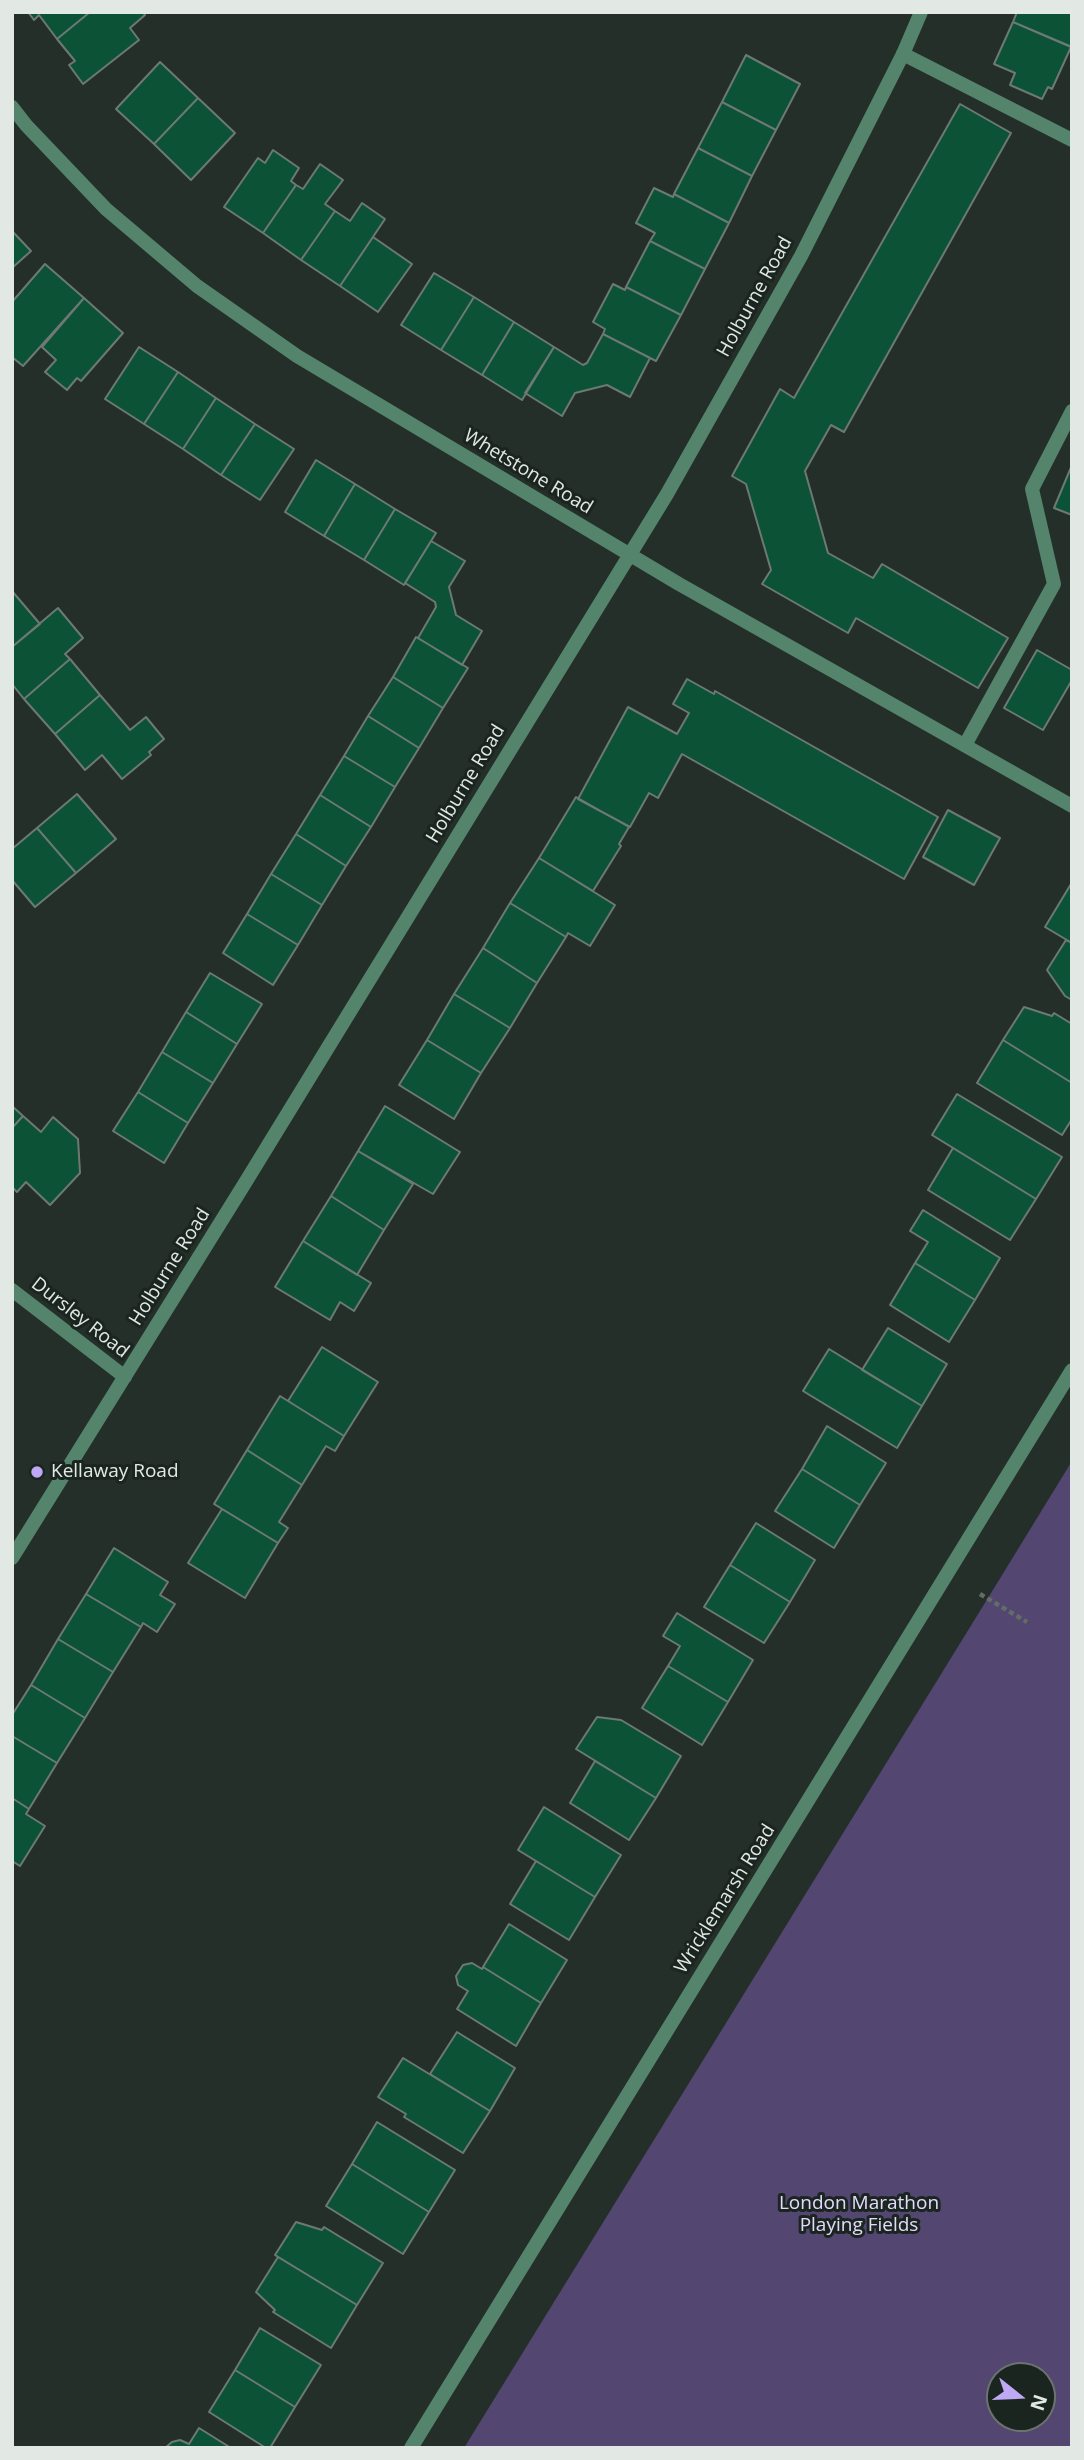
<!DOCTYPE html>
<html>
<head>
<meta charset="utf-8">
<style>
	body { margin:0 }
	#map { position:relative; width:1084px; height:2460px; overflow:hidden; background:#252f29; font-family:"Open Sans",sans-serif }
	canvas { display:block }
	.frame { position:absolute; inset:0; border:14px solid #e2e9e5; pointer-events:none }
	.north { position:absolute; left:986px; top:2362px; width:70px; height:70px; box-sizing:border-box; background:#1b2520; border:2px solid #6b736f; border-radius:50%; rotate:108deg; font-size:19px; font-weight:700; line-height:28px; text-align:center; color:#e2e9e5 }
	.north::after { content:''; display:block; margin:auto; width:24px; height:32px; background:#bfa9f4; clip-path:polygon(50% 0,100% 100%,50% 72%,0 100%) }
</style>
</head>
<body>
<div id="map">
<canvas width="1084" height="2460"></canvas>
<div class="frame"></div>
<div class="north">N</div>
</div>
<script>
const ctx = document.querySelector('canvas').getContext('2d');
ctx.lineJoin = 'round';
function paint(path, color) { ctx.fillStyle = color; ctx.fill(path, 'evenodd'); }
function trace(path, color, width, dash) { ctx.strokeStyle = color; ctx.lineWidth = width; ctx.lineCap = dash ? 'butt' : 'round'; ctx.setLineDash(dash || []); ctx.stroke(path); }
function drawText(font, color, halo, rows, align = 'center') {
  ctx.font = font + ' "Open Sans",sans-serif'; ctx.lineWidth = 6; ctx.setLineDash([]); ctx.textBaseline = 'middle'; ctx.strokeStyle = halo; ctx.fillStyle = color; for (const [text, x, y, turn = 0] of rows) {
    ctx.save(); ctx.translate(x, y); ctx.rotate((+turn || 0) * Math.PI / 180); ctx.textAlign = isNaN(turn) ? turn : align; if (halo) ctx.strokeText(text, 0, 0); ctx.fillText(text, 0, 0); ctx.restore();
  }
}
paint(new Path2D(`
	M1072 1461V2448H464L988 1598ZM1000 2376H1042V2418H1000Z`), '#534670');
const building = new Path2D(`
	M28 12H90L57 39 39 15 34 20Z
	M90 12H143L145 15 130 28 139 40 83 84 69 65 75 61 57 39Z
	M1017 12H1072V47L1013 22Z
	M1013 22 1071 47 1052 89 1048 87 1042 99 1010 85 1015 73 994 64Z
	M746 55 800 84 776 130 722 102Z
	M160 62 198 98 154 144 116 109Z
	M198 98 235 133 191 180 154 144Z
	M722 102 776 130 752 176 698 148Z
	M960 104 1011 133 844 432 831 425 805 471 828 553 873 578 882 564 1008 638 978 688 856 618 848 633 762 584 771 570 746 484 732 476 780 389 794 398Z
	M698 148 752 176 729 223 674 194Z
	M273 150 299 168 291 181 296 185 263 233 224 207 258 158 265 163Z
	M320 164 343 180 325 204 335 211 301 260 263 233 296 185 303 189Z
	M654 188 673 197 674 194 729 223 705 269 650 241 655 233 636 223Z
	M362 203 385 219 340 286 301 260 335 211 350 221Z
	M12 231 31 251 12 268Z
	M373 237 412 264 378 312 340 286Z
	M650 241 705 269 681 315 626 287Z
	M45 264 84 298 23 366 12 357V302Z
	M434 273 474 297 441 350 401 325Z
	M613 284 625 290 626 287 681 315 656 361 603 334 605 329 593 322Z
	M474 297 514 322 482 375 441 350Z
	M84 298 123 333 81 381 77 378 67 390 45 372 56 360 42 347Z
	M514 322 554 347 522 400 482 375Z
	M603 334 650 358 630 397 607 385 575 393 562 416 525 393 554 347 583 365 587 363Z
	M139 347 178 372 144 424 105 399Z
	M178 372 216 398 183 449 144 424Z
	M216 398 255 424 221 475 183 449Z
	M255 424 294 449 260 500 221 475Z
	M316 460 355 484 324 536 285 512Z
	M1072 465V515L1054 508Z
	M355 484 395 509 364 560 324 536Z
	M395 509 436 533 404 585 364 560Z
	M431 541 465 561 449 587 456 615 482 631 462 665 418 638 436 607 435 602 405 583Z
	M12 591 40 624 12 647Z
	M58 608 83 638 65 654 70 659 24 699 12 684V647Z
	M416 637 468 668 443 708 393 677Z
	M1037 650 1072 670V680L1043 730 1004 708Z
	M70 659 100 695 55 734 24 699Z
	M393 677 443 708 419 748 368 716Z
	M687 679 714 694 715 691 938 817 904 879 682 754 658 798 649 793 630 827 578 799 628 707 677 734 689 713 673 704Z
	M100 695 130 730 146 717 164 739 149 752 151 755 122 779 102 755 85 770 55 734Z
	M368 716 419 748 395 787 344 756Z
	M344 756 395 787 371 827 320 795Z
	M77 794 116 839 76 873 37 828Z
	M320 795 371 827 346 866 296 834Z
	M576 797 629 827 619 844 621 846 593 891 539 858Z
	M948 810 1000 838 974 885 923 857Z
	M37 828 76 873 35 907 12 880V849Z
	M296 834 346 866 322 905 271 874Z
	M539 858 615 905 590 946 568 933 566 937 510 903Z
	M271 874 322 905 298 945 247 914Z
	M1071 884 1072 885V943L1045 927Z
	M510 903 566 937 537 983 483 948Z
	M247 914 298 945 273 985 223 953Z
	M1066 940 1072 943V1000L1065 996 1047 970Z
	M483 948 537 983 510 1028 454 994Z
	M210 973 262 1004 237 1044 186 1012Z
	M454 994 510 1028 481 1073 427 1040Z
	M1024 1007 1052 1016 1054 1013 1072 1024V1083L1003 1040Z
	M186 1012 237 1044 213 1083 162 1052Z
	M427 1040 481 1073 454 1119 399 1085Z
	M1003 1040 1072 1083V1119L1062 1135 977 1083Z
	M162 1052 213 1083 188 1123 138 1092Z
	M138 1092 188 1123 164 1163 113 1131Z
	M957 1094 1062 1157 1036 1199 932 1135Z
	M12 1106 23 1116 12 1128Z
	M385 1106 460 1152 433 1194 358 1151Z
	M23 1116 41 1132 53 1117 78 1139 80 1173 50 1205 26 1182 17 1192 12 1187V1128Z
	M953 1148 1036 1199 1010 1240 928 1190Z
	M358 1151 413 1184 384 1230 331 1196Z
	M331 1196 384 1230 357 1275 303 1241Z
	M923 1210 1000 1258 975 1300 915 1263 928 1242 910 1231Z
	M303 1241 371 1283 354 1311 340 1302 330 1320 275 1287Z
	M915 1263 975 1300 949 1342 890 1305Z
	M888 1328 947 1364 922 1406 862 1370Z
	M322 1347 378 1382 344 1436 288 1401Z
	M829 1349 922 1406 897 1448 803 1391Z
	M280 1396 344 1436 335 1451 326 1446 302 1485 247 1450Z
	M827 1426 886 1463 860 1505 802 1469Z
	M247 1450 302 1485 279 1522 288 1528 278 1543 214 1504Z
	M802 1469 860 1505 834 1548 775 1511Z
	M222 1509 278 1543 245 1598 188 1563Z
	M756 1523 815 1560 790 1602 730 1565Z
	M114 1548 168 1582 160 1595 175 1604 157 1632 143 1623 141 1627 86 1594Z
	M730 1565 790 1602 764 1643 704 1607Z
	M86 1594 141 1627 113 1672 58 1639Z
	M677 1613 753 1660 728 1702 668 1666 680 1646 663 1636Z
	M58 1639 113 1672 85 1718 31 1685Z
	M668 1666 728 1702 702 1745 642 1708Z
	M31 1685 85 1718 57 1763 12 1736V1715Z
	M597 1717 621 1720 681 1756 656 1798 576 1749Z
	M12 1736 57 1763 29 1809 12 1798Z
	M595 1761 656 1798 629 1840 570 1803Z
	M12 1798 29 1809 26 1814 45 1826 20 1866 12 1861Z
	M544 1807 621 1855 595 1897 518 1850Z
	M536 1861 595 1897 569 1940 510 1904Z
	M509 1924 567 1960 541 2003 483 1967Z
	M472 1963 482 1969 483 1967 541 2003 516 2046 457 2009 468 1991 458 1985 456 1976 463 1965Z
	M457 2032 515 2068 490 2111 430 2074Z
	M403 2058 490 2111 463 2153 404 2117 406 2114 378 2097Z
	M377 2122 455 2170 429 2212 352 2164Z
	M352 2164 429 2212 403 2254 326 2206Z
	M296 2222 322 2230 324 2227 383 2263 357 2305 275 2255Z
	M278 2257 357 2305 331 2348 273 2312 275 2310 256 2292Z
	M260 2328 321 2365 295 2407 235 2370Z
	M235 2370 295 2407 270 2448H266L209 2412Z
	M199 2428 231 2448H165L172 2442 180 2440 189 2444Z`);
paint(building, '#0b5237');
trace(building, '#6d7973', 2);
trace(new Path2D(`
	M980 1594 1027 1622`), '#636c67', 4.5, [5, 3.5]);
trace(new Path2D(`
	M903 54 1072 140
	M965 745 1054 584 1032 489 1072 411`), '#55846c', 14);
trace(new Path2D(`
	M12 107 26 125 106 209 197 286 297 356 679 584 1072 806
	M12 1290 125 1377
	M12 1558 245 1183 667 494 801 256 903 54 921 12
	M411 2448 1072 1370`), '#55846c', 14);
for (const [x, y, r, color] of [
	[37,1472,7,"#bfa9f4"]
]) { const dot = new Path2D(); dot.arc(x, y, r, 0, 2 * Math.PI); ctx.fillStyle = color; ctx.fill(dot); trace(dot, '#1b2520', 2.5); }
drawText('19px', '#e2e9e5', '#1b2520', [
	["Holburne Road",755,297,-61],
	["Whetstone Road",528,472,31],
	["Holburne Road",466,784,-59],
	["Holburne Road",170,1267,-58],
	["Dursley Road",80,1318,38],
	["Wricklemarsh Road",725,1899,-58]
]);
drawText('19px', '#e2e9e5', '#1b2520', [
	["Kellaway Road",51,1472]
], 'left');
drawText('19px', '#e3dafb', '#1b2520', [
	["London Marathon",859,2204],
	["Playing Fields",859,2226]
]);
</script>
</body>
</html>
